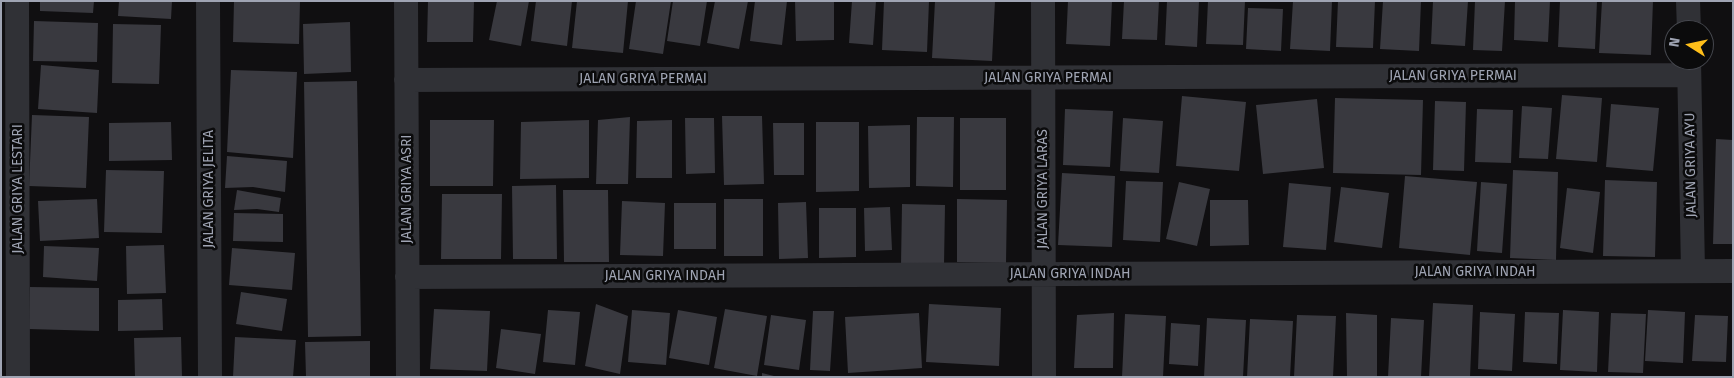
<!DOCTYPE html>
<html>
<head>
<meta charset="utf-8">
<style>
	body { margin:0 }
	#map { position:relative; width:1734px; height:378px; overflow:hidden; background:#100f11; font-family:"Fira Sans",sans-serif }
	canvas { display:block }
	.frame { position:absolute; inset:0; border:2px solid #9fa4b3; pointer-events:none }
	.north { position:absolute; left:1664px; top:20px; width:50px; height:50px; box-sizing:border-box; background:#0b0b0c; border:1px solid #46484f; border-radius:50%; rotate:280deg; font-size:14px; font-weight:700; line-height:20px; text-align:center; color:#9fa4b3 }
	.north::after { content:''; display:block; margin:auto; width:18px; height:22px; background:#ffbf1a; clip-path:polygon(50% 0,100% 100%,50% 72%,0 100%) }
</style>
</head>
<body>
<div id="map">
<canvas width="1734" height="378"></canvas>
<div class="frame"></div>
<div class="north">N</div>
</div>
<script>
const ctx = document.querySelector('canvas').getContext('2d');
ctx.lineJoin = 'round';
function paint(path, color) { ctx.fillStyle = color; ctx.fill(path, 'evenodd'); }
function trace(path, color, width, dash) { ctx.strokeStyle = color; ctx.lineWidth = width; ctx.lineCap = dash ? 'butt' : 'round'; ctx.setLineDash(dash || []); ctx.stroke(path); }
function drawText(font, color, halo, rows, align = 'center') {
  ctx.font = font + ' "Fira Sans",sans-serif'; ctx.lineWidth = 5; ctx.setLineDash([]); ctx.textBaseline = 'middle'; ctx.strokeStyle = halo; ctx.fillStyle = color; for (const [text, x, y, turn = 0] of rows) {
    ctx.save(); ctx.translate(x, y); ctx.rotate((+turn || 0) * Math.PI / 180); ctx.textAlign = isNaN(turn) ? turn : align; if (halo) ctx.strokeText(text, 0, 0); ctx.fillText(text, 0, 0); ctx.restore();
  }
}
paint(new Path2D(`
	M40 1H94L93 13 40 11Z
	M119 1H172L171 19 118 16Z
	M234 1H300L299 44 233 42Z
	M428 1H474L473 42H427Z
	M497 1H529L521 46 489 40Z
	M536 1H572L567 46 531 41Z
	M577 1H628L623 53 572 48Z
	M636 1H671L663 54 629 49Z
	M673 1H707L700 46 667 41Z
	M715 1H748L739 49 707 43Z
	M755 1H787L782 45 750 41Z
	M795 1H834V40L796 41Z
	M852 1H876L873 45 849 43Z
	M884 1H929L927 52 882 50Z
	M935 1H995L992 61 932 58Z
	M1068 1H1112L1110 46 1066 44Z
	M1124 1H1159L1157 40 1122 39Z
	M1167 1H1199L1197 47 1165 45Z
	M1208 1H1245L1243 45 1206 44Z
	M1293 1H1332L1330 51 1290 49Z
	M1338 1H1375L1373 48 1336 47Z
	M1383 1H1421L1419 51 1380 49Z
	M1433 1H1468L1465 46 1431 44Z
	M1475 1H1505L1502 51 1473 50Z
	M1515 1H1550L1548 42 1514 40Z
	M1560 1H1597L1595 49 1558 47Z
	M1602 1H1653L1651 55 1599 53Z
	M1248 8 1283 9 1281 51 1246 49Z
	M34 21 98 23 97 62 33 61Z
	M350 22 351 72 304 74 303 24Z
	M113 24 161 25 159 84 112 83Z
	M41 65 99 70 97 113 38 109Z
	M231 70 297 72 293 158 227 152Z
	M357 81 361 336 308 337 304 82Z
	M1562 95 1602 98 1597 162 1556 159Z
	M1182 96 1246 102 1239 171 1176 166Z
	M1335 98 1423 100 1421 175 1333 173Z
	M1317 99 1324 168 1263 174 1256 105Z
	M1435 101 1466 102 1464 171 1433 170Z
	M1611 104 1659 108 1653 171 1606 167Z
	M1522 106 1552 108 1548 159 1519 158Z
	M1065 109 1113 111 1110 167 1063 165Z
	M1477 109 1513 110 1511 163 1475 162Z
	M32 115 89 117 86 188 29 186Z
	M722 116H762L764 184 724 185Z
	M630 117 628 184H596L598 120Z
	M917 117H954L953 187 916 186Z
	M685 118H714L715 173 686 174Z
	M960 118H1006V190H960Z
	M1123 118 1163 121 1159 173 1120 171Z
	M430 120H494L493 186H430Z
	M589 120V178L520 179 521 122Z
	M672 120V178H636L637 121Z
	M171 122 172 160 109 161V123Z
	M816 122H859V191L816 192Z
	M773 123H804V175H774Z
	M910 125V187L869 188 868 126Z
	M1716 139 1733 140V244H1713Z
	M227 156 287 161 285 192 253 187 225 188Z
	M106 170 164 171 162 233 104 232Z
	M1513 170 1558 172 1556 260 1510 258Z
	M1062 173 1115 176 1112 247 1058 245Z
	M1405 176 1477 182 1470 255 1399 248Z
	M1605 180 1657 182 1655 257 1603 256Z
	M1126 181 1163 182 1160 242 1123 240Z
	M1179 182 1210 189 1197 246 1166 239Z
	M1481 182 1507 184 1502 253 1477 251Z
	M1289 183 1331 187 1326 250 1283 247Z
	M556 185 557 259H513L512 186Z
	M1341 187 1389 193 1382 248 1334 242Z
	M1567 188 1600 192 1593 253 1560 248Z
	M237 190 281 198 279 212 257 209 234 210Z
	M563 190H608L609 262H564Z
	M442 194H502L501 259H441Z
	M97 199 99 238 40 241 38 201Z
	M724 199H763V256H724Z
	M957 199 1007 200 1006 263 957 262Z
	M1210 200H1248L1249 245 1210 246Z
	M622 201 665 203 663 256 620 255Z
	M806 202 808 258 779 259 778 203Z
	M674 203H716V249H674Z
	M902 204 945 205 944 265H901Z
	M890 207 892 250 865 251 864 208Z
	M819 208H856V257L819 258Z
	M234 213 283 214V242L233 241Z
	M164 245 166 293 127 294 126 246Z
	M44 246 99 248 97 281 43 277Z
	M232 248 295 253 292 290 229 285Z
	M30 287 99 288V331L29 329Z
	M241 292 287 299 282 331 236 324Z
	M162 299 163 330 118 331V300Z
	M1433 303 1473 305 1470 377H1429Z
	M596 304 628 316 620 374 585 366Z
	M929 304 1001 308 999 366 926 362Z
	M434 309 490 311 487 371 430 369Z
	M725 309 767 316 757 376 714 368Z
	M548 310 580 312 575 365 543 362Z
	M632 310 670 313 666 365 628 362Z
	M678 310 717 317 709 365 669 358Z
	M1563 310 1599 312 1597 372 1560 370Z
	M1648 310 1685 312 1683 363 1645 361Z
	M813 311H834L830 371 810 370Z
	M1480 312 1515 314 1512 371 1478 369Z
	M1525 312 1559 313 1557 364 1523 362Z
	M919 313 922 368 848 373 845 317Z
	M1114 313 1113 368H1074L1077 315Z
	M1346 313 1377 315V377H1347Z
	M1611 313 1646 314 1643 373 1608 372Z
	M1125 314 1166 316 1163 377H1122Z
	M771 315 806 320 799 370 764 365Z
	M1297 315 1336 316 1333 377H1294Z
	M1695 315 1728 316 1726 362 1692 361Z
	M1207 318 1246 320 1243 377H1204Z
	M1391 318 1424 320 1421 377H1388Z
	M1250 319 1293 321 1290 377H1247Z
	M1171 323 1200 325 1198 366 1169 364Z
	M501 329 541 334 535 374 496 368Z
	M181 337 182 377H135L134 338Z
	M235 337 296 340 293 377H233Z
	M370 341V377H306L305 342Z
	M762 373 774 376V377H762Z`), '#39393f');
trace(new Path2D(`
	M17 1 18 377
	M208 1 210 377
	M406 1 408 377
	M1043 1 1044 377
	M1688 1 1689 30
	M1689 60 1693 271
	M406 80 1689 75
	M407 277 1733 271`), '#303136', 24);
drawText('14px', '#9fa4b3', '#0b0b0c', [
	["JALAN GRIYA PERMAI",1453,76],
	["JALAN GRIYA PERMAI",1048,78],
	["JALAN GRIYA PERMAI",643,79],
	["JALAN GRIYA AYU",1691,165,-91],
	["JALAN GRIYA LESTARI",18,189,-90],
	["JALAN GRIYA JELITA",209,189,-90],
	["JALAN GRIYA ASRI",407,189,-90],
	["JALAN GRIYA LARAS",1043,189,-90],
	["JALAN GRIYA INDAH",1475,272],
	["JALAN GRIYA INDAH",1070,274],
	["JALAN GRIYA INDAH",665,276]
]);
</script>
</body>
</html>
